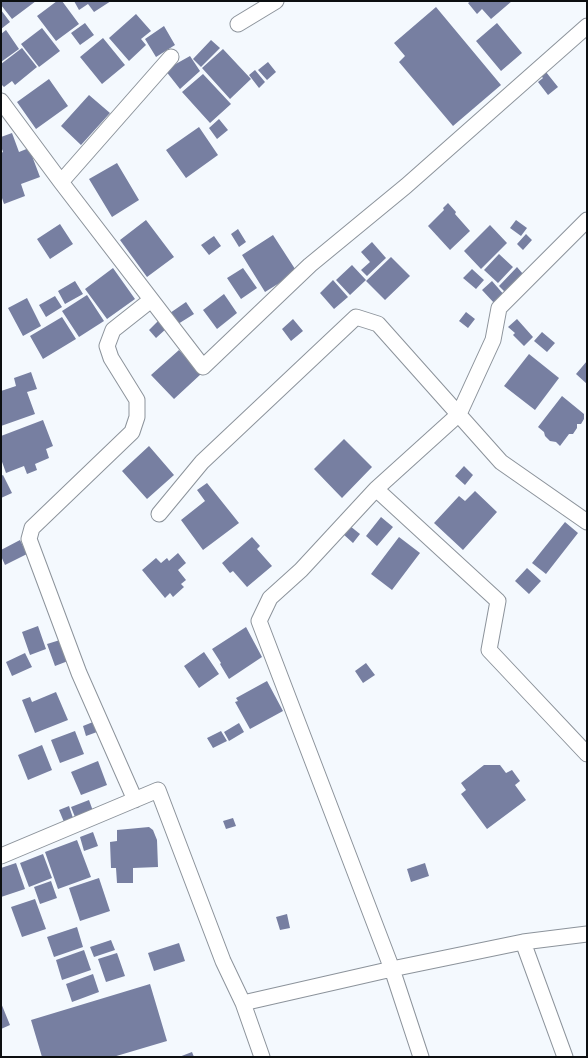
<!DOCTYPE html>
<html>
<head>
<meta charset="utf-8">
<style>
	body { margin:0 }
	#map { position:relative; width:588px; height:1058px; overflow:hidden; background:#f4f9fe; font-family:Ubuntu,sans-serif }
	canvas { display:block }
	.frame { position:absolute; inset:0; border:2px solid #0c0f11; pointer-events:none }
</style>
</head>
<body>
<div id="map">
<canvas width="588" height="1058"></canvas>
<div class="frame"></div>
</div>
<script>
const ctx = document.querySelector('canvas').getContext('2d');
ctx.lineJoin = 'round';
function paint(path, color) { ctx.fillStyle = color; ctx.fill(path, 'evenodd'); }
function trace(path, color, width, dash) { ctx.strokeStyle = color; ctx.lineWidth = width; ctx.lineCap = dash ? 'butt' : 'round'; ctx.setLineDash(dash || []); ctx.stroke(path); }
paint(new Path2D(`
	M1 1H36L12 19 1 5Z
	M57 1H62L79 24 56 41 37 16Z
	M74 1H111L94 12 88 4 79 10Z
	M471 1H512L491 19 482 9 477 14 468 3Z
	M436 7 501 85 453 126 399 62 405 56 394 43Z
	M1 10 10 22 1 29Z
	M136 14 151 31 141 39 146 45 129 61 109 38Z
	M85 23 94 35 80 45 71 33Z
	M497 23 522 53 501 71 476 41Z
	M164 26 175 45 156 57 145 39Z
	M42 28 60 51 39 67 21 44Z
	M6 30 19 49 1 62V34Z
	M103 38 125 65 102 84 80 57Z
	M211 40 220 48 201 67 193 59Z
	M22 48 37 67 15 85 12 81 4 87 1 84V64Z
	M223 49 251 79 230 99 202 68Z
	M190 56 200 71 180 89 165 70Z
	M268 62 276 72 267 80 258 70Z
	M255 70 265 82 259 88 249 75Z
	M546 72 558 87 548 95 538 82 543 78 541 76Z
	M203 74 231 104 210 123 182 92Z
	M49 79 68 106 36 129 17 102Z
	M89 95 110 113 81 145 61 126Z
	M219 119 228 130 217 139 209 128Z
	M199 127 218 155 186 178 166 150Z
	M12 133 19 152 29 148 40 177 21 184 25 196 4 204 1 195V153L3 152 1 146V137Z
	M117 163 139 200 112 217 89 179Z
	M448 203 456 212 455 214 470 231 450 250 428 226 444 210 443 208Z
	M146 220 174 257 147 277 120 240Z
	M516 220 527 228 521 236 510 228Z
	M60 224 73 244 50 259 37 239Z
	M490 225 507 243 481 269 464 251Z
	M238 229 246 242 239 247 231 234Z
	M526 234 532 240 523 250 517 244Z
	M273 235 297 272 265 292 242 255Z
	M214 236 221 246 209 255 201 245Z
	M372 242 386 258 367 276 361 270 370 262 361 252Z
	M499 254 513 267 498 283 484 270Z
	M391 257 410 276 385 300 366 281Z
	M352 265 366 280 350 295 336 280Z
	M517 267 523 274 506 293 499 286Z
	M113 268 135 299 107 319 85 289Z
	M243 268 257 288 241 299 227 278Z
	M472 269 484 280 476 289 463 278Z
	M333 280 348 297 334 309 320 293Z
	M75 281 83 294 65 304 58 291Z
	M492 281 505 296 495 304 482 290Z
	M224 294 237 313 217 329 203 310Z
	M87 295 104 321 79 337 62 311Z
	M55 296 62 307 46 317 39 305Z
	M27 298 41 326 23 336 8 308Z
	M186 302 194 314 178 324 170 313Z
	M466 312 475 319 468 328 459 321Z
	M62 317 76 339 43 359 30 336Z
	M293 319 303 331 291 341 282 329Z
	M517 319 533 337 524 346 513 335 515 333 508 327Z
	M159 320 167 328 156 338 149 330Z
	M542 332 555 343 547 352 534 341Z
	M179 350 201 374 174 399 151 375Z
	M529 354 559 378 535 410 504 386Z
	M587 361V384L576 374Z
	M31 372 37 389 27 392 35 414 1 426V391L16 386 14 378Z
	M562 396 584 414V419L581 424H577V428L573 434H569L560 446 556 442 550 441 545 436 544 432 538 427Z
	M43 420 53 446 46 449 49 458 35 464 37 470 27 474 24 466 6 473 1 459V436Z
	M344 439 372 467 342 498 314 469Z
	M149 446 174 475 147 499 122 471Z
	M464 466 473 475 465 485 455 476Z
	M3 475 12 493 1 498V476Z
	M207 483 239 523 203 550 181 520 205 501 197 490Z
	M475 491 497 512 463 550 434 523 459 496 465 501Z
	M381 517 393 527 377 546 366 536Z
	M565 522 578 533 546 574 532 563Z
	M350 526 360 534 353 543 343 534Z
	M252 537 260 546 257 549 272 566 247 587 233 571 230 573 222 563Z
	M399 537 420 553 392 590 371 574Z
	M20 540 27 554 5 565 1 556V550Z
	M178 553 186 563 178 570 186 580 181 584 184 587 173 597 170 593 165 598 142 570 156 558 161 563 167 558 169 561Z
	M527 568 541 581 529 594 515 581Z
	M38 626 46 649 30 655 22 632Z
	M246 627 262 657 229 679 220 664 221 663 212 649Z
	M60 640 68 661 55 666 47 644Z
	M204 652 219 674 199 688 184 666Z
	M25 653 32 667 12 676 6 662Z
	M366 663 375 675 363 683 355 671Z
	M267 681 283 711 250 729 235 702 238 701 236 698Z
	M56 692 68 720 35 733 22 700 30 697 32 702Z
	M93 722 97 732 86 736 83 726Z
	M239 723 244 732 229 741 224 732Z
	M75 731 84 754 60 763 51 740Z
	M221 731 227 741 213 748 207 738Z
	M42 745 52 770 28 780 18 755Z
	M98 761 107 785 81 795 71 772Z
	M484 765H500L506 773 512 770 520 781 515 785 526 800 487 829 461 794 466 790 461 783Z
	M89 800 93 811 75 817 71 807Z
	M69 806 73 818 64 822 59 810Z
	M233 818 236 826 226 829 223 821Z
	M149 827 153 830 157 840 158 867 133 868V883H117L116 868H111L110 842 117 841V830Z
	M93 832 98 846 84 851 80 837Z
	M77 840 91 877 58 889 45 852Z
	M43 854 52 878 29 887 20 863Z
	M16 863 25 889 1 897V868Z
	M425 863 429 876 411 882 407 869Z
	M99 878 110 911 80 921 69 888Z
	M51 881 57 898 40 904 34 887Z
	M35 899 46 929 22 937 11 907Z
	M287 914 290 928 280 930 276 917Z
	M77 927 83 947 54 957 47 937Z
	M111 940 115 950 94 957 90 947Z
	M179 943 185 961 154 971 148 953Z
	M84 950 91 970 62 980 56 960Z
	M117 953 125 976 106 982 98 959Z
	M93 974 99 992 72 1002 66 984Z
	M150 984 167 1041 113 1057H42L31 1020Z
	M1 1003 10 1025 1 1029Z
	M192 1052 194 1057H179Z`), '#777fa1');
const street = new Path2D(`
	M238 24 276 1
	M1 101 61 182 203 367 310 265 406 186 587 26
	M61 182 171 57
	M376 489 498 601 489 650 587 754
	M159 514 202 462 356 317 378 324 501 462 587 522
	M135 800 79 673 29 539 32 528 132 432 137 417V400L111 358 107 346 113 330 151 300
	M1 856 158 790 223 961 243 1003 262 1057
	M523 942 565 1057
	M243 1003 392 969 523 942 587 934
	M421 1057 392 969 259 621 270 598 301 570 376 489 459 414 493 340 499 308 587 220`);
trace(street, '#8c939b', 17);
trace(street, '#fff', 15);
</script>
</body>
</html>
